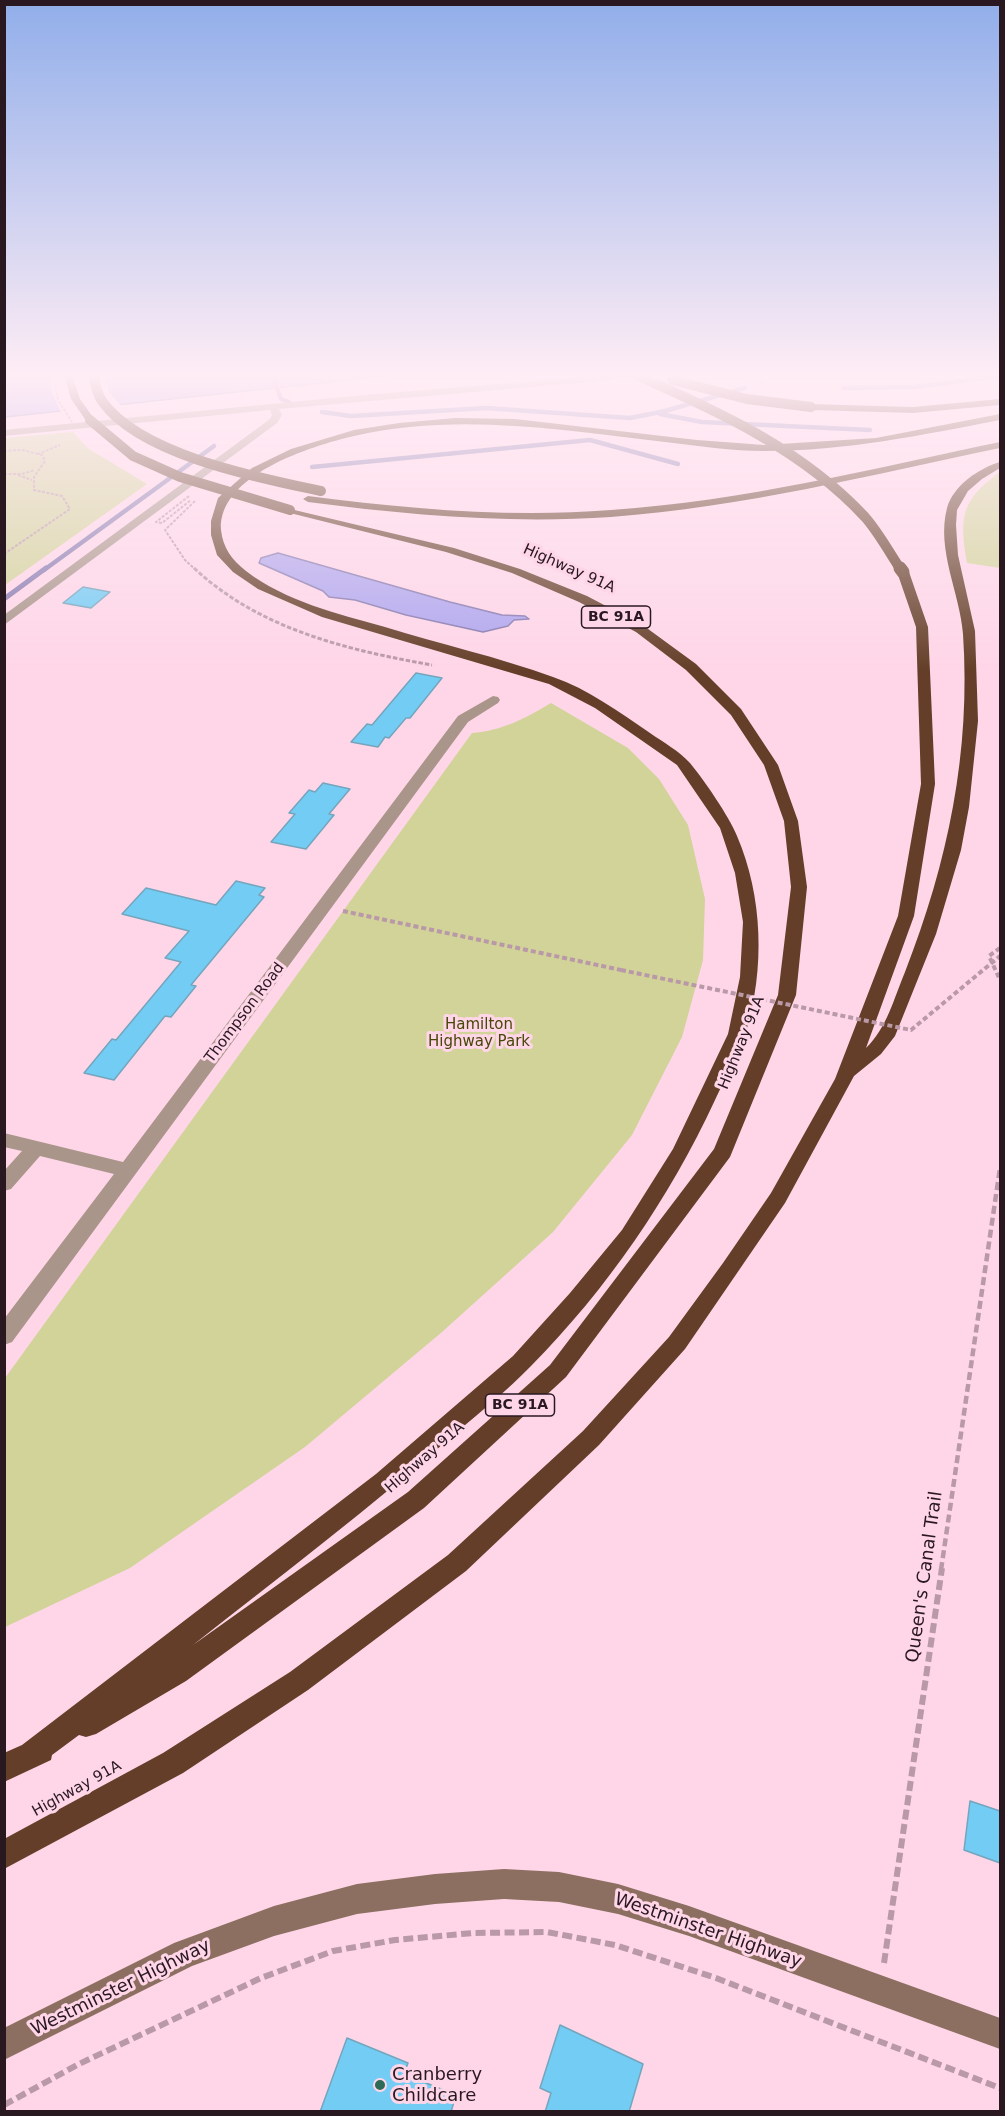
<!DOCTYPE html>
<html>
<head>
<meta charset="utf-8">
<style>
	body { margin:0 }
	#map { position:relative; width:1005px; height:2116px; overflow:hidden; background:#fed6e8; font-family:"DejaVu Sans",sans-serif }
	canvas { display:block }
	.frame { position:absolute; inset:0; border:6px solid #2a1821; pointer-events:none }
</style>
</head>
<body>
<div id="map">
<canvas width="1005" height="2116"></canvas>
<div class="frame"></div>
</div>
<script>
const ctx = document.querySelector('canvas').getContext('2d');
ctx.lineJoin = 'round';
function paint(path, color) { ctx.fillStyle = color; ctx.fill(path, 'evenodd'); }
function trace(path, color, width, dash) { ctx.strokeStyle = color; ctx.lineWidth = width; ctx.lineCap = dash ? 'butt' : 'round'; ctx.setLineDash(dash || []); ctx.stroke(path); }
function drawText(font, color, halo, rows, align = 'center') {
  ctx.font = font + ' "DejaVu Sans",sans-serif'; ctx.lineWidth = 6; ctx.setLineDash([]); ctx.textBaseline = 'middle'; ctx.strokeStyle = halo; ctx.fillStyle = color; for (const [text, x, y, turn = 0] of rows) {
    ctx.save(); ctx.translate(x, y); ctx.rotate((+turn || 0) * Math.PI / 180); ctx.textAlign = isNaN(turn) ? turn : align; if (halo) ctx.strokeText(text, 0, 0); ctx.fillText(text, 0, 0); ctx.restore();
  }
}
paint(new Path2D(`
	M73 432 89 449 147 484 5 585V438Z
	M1000 472V568L967 563C959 517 961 500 1000 472Z
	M551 703 628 748 659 779 688 825 705 899 703 960 682 1037 632 1135 553 1232 442 1332 305 1447 130 1568 5 1627V1378L472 733C502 731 526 718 551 703Z`), '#d1d399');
const water = new Path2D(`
	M5 375H395L5 417Z
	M278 553 450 602 502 615 525 616 529 619 514 620 508 626 483 632 406 615 355 600 329 597 323 591 259 563 261 558Z`);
paint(water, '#afa6ee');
trace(water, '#877bb0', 1.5);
paint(new Path2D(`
	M50 375H104L109 392 122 407 62 414 52 393Z`), '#fed6e8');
trace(new Path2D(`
	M272 375 281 399 289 402
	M843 388 914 387 1000 376
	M322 412 351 416 486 408 630 418 665 411 745 388
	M660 414 702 422 870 430
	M312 467 590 440 678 464
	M44 570 214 446`), '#877bb0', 4.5);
trace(new Path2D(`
	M4 599 46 568`), '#877bb0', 5);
const building = new Path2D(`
	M83 587 110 592 91 608 63 603Z
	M416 673 442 678 410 718H406L389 738 385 737 378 747 351 742 367 724 372 725Z
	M323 783 350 789 329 814 334 815 306 849 271 842 295 814 289 813 309 790 315 792Z
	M236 881 265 888 259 895 264 897 191 985 196 986 171 1017 165 1016 114 1080 84 1073 112 1039 116 1040 181 962 165 958 189 931 122 914 146 888 216 905Z
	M970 1801 1000 1811V1863L964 1850Z
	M560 2025 643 2064 629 2112H545L551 2093 540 2088Z
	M347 2038 408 2063 404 2074 456 2095 451 2112H320Z`);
paint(building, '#73ccf4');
trace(building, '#74a5bd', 1.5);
trace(new Path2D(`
	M750 375 764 382
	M298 377 324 375
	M4 451 22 450 38 454
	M4 474H22L35 470
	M18 475 32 480
	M195 501 165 530 185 560 196 570
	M4 554 70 509 62 496 34 490V477L45 461 42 455 38 454 60 445`), '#b998a7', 2, [3, 1.5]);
trace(new Path2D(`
	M194 568C259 629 347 650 432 665`), '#b998a7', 3, [4.5, 2]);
trace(new Path2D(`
	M343 911 621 970
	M1000 948 989 956 1000 980`), '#b998a7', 4, [5, 3]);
trace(new Path2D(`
	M941 1570 1000 1168`), '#b998a7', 4.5, [8, 4]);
trace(new Path2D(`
	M884 1963 942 1568
	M4 2105 79 2064 261 1978 333 1951 395 1940 473 1933 547 1932 615 1945 716 1978 1000 2088`), '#b998a7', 6, [10, 4.5]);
paint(new Path2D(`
	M609 375H639L635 378 279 409 282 415 277 423 4 625V615L270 419 272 415 270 410 4 436V430L363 395Z
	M493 696 498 697 500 700 498 703 468 722 12 1342 4 1345V1319L114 1174 40 1156 11 1189 4 1191V1171L22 1151 4 1147V1133L123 1162 458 716Z`), '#a9958a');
paint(new Path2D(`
	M504 1869 559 1872 618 1884 689 1906 1000 2018V2049L689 1936 618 1914 559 1902 504 1899 435 1904 357 1914 274 1936 192 1966 4 2060V2028L174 1943 274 1906 357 1884 435 1874Z`), '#8c6f60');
paint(new Path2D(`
	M64 375H72L80 399 95 420 93 422H87L71 399Z
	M1000 399V405L913 413 811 410 806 407 811 404 913 407Z
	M1000 414V420C922 435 845 451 765 451 732 451 698 446 665 442 562 430 457 412 354 436 311 446 218 475 221 530 223 548 232 560 246 571 285 601 338 614 385 627 440 644 498 657 553 677 588 689 619 712 650 733 663 742 679 751 690 763 704 780 729 816 737 836 763 897 765 968 746 1032 739 1055 725 1078 715 1100 669 1199 607 1289 531 1366 508 1390 481 1411 456 1433 371 1507 282 1575 193 1645L408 1492 550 1365 714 1149 778 995 791 887 784 821 764 765 731 715 686 670 636 632 579 602 512 573 446 552 286 512V508L454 548 520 569 587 596 644 626 696 664 741 709 778 765 798 821 807 887 796 995 730 1157 566 1377 424 1508 186 1681 96 1734 86 1737 79 1735 52 1755 51 1760 4 1782V1753L22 1745 376 1474 513 1356 570 1293 622 1230 673 1149 728 1034 740 977 743 922 735 873 720 828 677 765 595 708 549 684 322 617 258 589 233 572 217 555 211 535V521L218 498 252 468 291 449 354 430 399 423 455 418 515 419 697 440 764 445 876 438Z
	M1000 442V448C871 475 743 507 611 517 510 524 408 515 308 502L303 499 308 496C408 509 510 518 611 510 743 501 871 469 1000 442Z
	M1000 462V468L982 479 968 491 957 510 956 525 958 555 975 631 978 721 969 807 961 850 936 934 895 1036 881 1054 854 1076 785 1203 685 1349 599 1445 466 1571 308 1690 183 1773 4 1869V1839L163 1753 290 1672 448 1555 583 1431 669 1337 723 1263 771 1193 835 1079 898 916 921 784 916 627 897 572 903 569 909 572 928 627 935 784 914 916 866 1048C887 1028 894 998 905 972 948 862 971 752 963 634 960 593 936 550 947 508 953 486 979 468 1000 462Z`), '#643e28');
trace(new Path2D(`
	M53 375 58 400 72 422
	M189 496 156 522 162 523 191 500`), '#b998a7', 2, [3, 1.5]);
trace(new Path2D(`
	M621 970 911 1030 1000 956`), '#b998a7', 4, [5, 3]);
trace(new Path2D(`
	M93 375C95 383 97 394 102 401 140 455 259 478 321 491
	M636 375C718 411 803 450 865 517 879 533 889 552 901 570
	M672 380 747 399 811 407
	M90 420 133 456 180 477 290 510`), '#643e28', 10);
trace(new Path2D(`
	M900 568 903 572`), '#643e28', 13);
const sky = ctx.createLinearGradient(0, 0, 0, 671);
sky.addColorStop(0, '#91aeea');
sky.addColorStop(0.56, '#ffedf5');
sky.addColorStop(1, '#ffedf500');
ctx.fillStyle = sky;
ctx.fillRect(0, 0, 1005, 671);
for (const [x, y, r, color] of [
	[380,2085,6,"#2d6a57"]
]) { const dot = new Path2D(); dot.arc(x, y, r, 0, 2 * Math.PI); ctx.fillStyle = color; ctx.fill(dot); trace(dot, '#fed6e8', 2); }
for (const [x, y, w] of [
	[616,617,69],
	[520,1405,69]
]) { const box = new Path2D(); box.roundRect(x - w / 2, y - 11, w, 22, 4.5); ctx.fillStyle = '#fed6e8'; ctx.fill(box); trace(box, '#2a1821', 1.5); }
drawText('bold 14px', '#2a1821', null, [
	["BC 91A",616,617],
	["BC 91A",520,1405]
]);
drawText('15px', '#2a1821', '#fed6e8', [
	["Highway 91A",569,569,24],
	["Thompson Road",245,1013,-53],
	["Highway 91A",742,1043,-68],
	["Highway 91A",425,1458,-41],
	["Highway 91A",77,1789,-29]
]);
drawText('15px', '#474707', '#fed6e8', [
	["Hamilton",479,1025],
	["Highway Park",479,1042]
]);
drawText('18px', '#2a1821', '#fed6e8', [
	["Queen's Canal Trail",925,1577,-82],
	["Westminster Highway",708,1931,19],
	["Westminster Highway",121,1988,-26]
]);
drawText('18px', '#2a1821', '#fed6e8', [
	["Cranberry",392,2075],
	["Childcare",392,2096]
], 'left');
</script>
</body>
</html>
